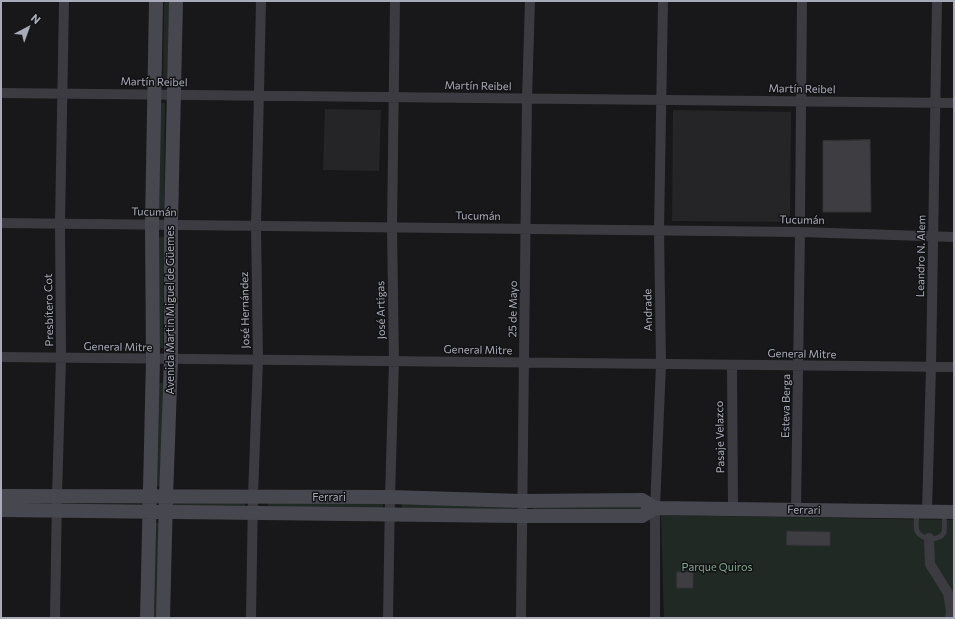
<!DOCTYPE html>
<html>
<head>
<meta charset="utf-8">
<style>
	body { margin:0 }
	#map { position:relative; width:955px; height:619px; overflow:hidden; background:#18181a; font-family:Commissioner,sans-serif }
	canvas { display:block }
	.frame { position:absolute; inset:0; border:2px solid #aaabba; pointer-events:none }
	.north { position:absolute; left:8px; top:8px; width:40px; height:40px; -webkit-text-stroke:3px #131315; paint-order:stroke; rotate:41deg; font-size:11px; font-weight:700; line-height:16px; text-align:center; color:#aaabba }
	.north::after { content:''; display:block; margin:auto; width:14px; height:18px; background:#aaabba; clip-path:polygon(50% 0,100% 100%,50% 72%,0 100%) }
</style>
</head>
<body>
<div id="map">
<canvas width="955" height="619"></canvas>
<div class="frame"></div>
<div class="north">N</div>
</div>
<script>
const ctx = document.querySelector('canvas').getContext('2d');
ctx.lineJoin = 'round';
function paint(path, color) { ctx.fillStyle = color; ctx.fill(path, 'evenodd'); }
function trace(path, color, width, dash) { ctx.strokeStyle = color; ctx.lineWidth = width; ctx.lineCap = dash ? 'butt' : 'round'; ctx.setLineDash(dash || []); ctx.stroke(path); }
function drawText(font, color, halo, rows, align = 'center') {
  ctx.font = font + ' Commissioner,sans-serif'; ctx.lineWidth = 3; ctx.setLineDash([]); ctx.textBaseline = 'middle'; ctx.strokeStyle = halo; ctx.fillStyle = color; for (const [text, x, y, turn = 0] of rows) {
    ctx.save(); ctx.translate(x, y); ctx.rotate((+turn || 0) * Math.PI / 180); ctx.textAlign = isNaN(turn) ? turn : align; if (halo) ctx.strokeText(text, 0, 0); ctx.fillText(text, 0, 0); ctx.restore();
  }
}
paint(new Path2D(`
	M325 109 381 110 379 171 323 170Z
	M673 110 791 112 790 222 672 221Z`), '#252427');
paint(new Path2D(`
	M164 1H169L168 83H163Z
	M160 103H165L164 214 159 213Z
	M159 237H164L163 348H158Z
	M158 383H163L161 486H156Z
	M172 501H245V508H172Z
	M268 502 383 503V510L268 508Z
	M402 504 518 505 517 512 402 511Z
	M533 504 648 505V512L533 511Z
	M661 515 954 520V618H664Z
	M156 523H161L159 618H154Z`), '#202923');
const building = new Path2D(`
	M870 140 871 212H823V141Z
	M787 531 830 532V546L787 545Z
	M677 572H693V588H677Z`);
paint(building, '#3e3d42');
trace(building, '#333236', 1);
trace(new Path2D(`
	M917 512C917 517 915 526 917 531 921 540 940 542 944 532 945 527 944 519 944 513`), '#3b3b41', 5);
trace(new Path2D(`
	M1 93 954 103
	M800 218 802 1
	M1 223 800 232 954 237
	M1 357 954 367
	M732 365 733 509
	M796 509 800 232
	M927 511 931 367 937 1
	M929 538 930 564 948 593 951 611 950 618
	M55 618 57 496 61 358 60 223 64 1
	M251 618 253 496 258 360 256 226 261 1
	M388 618 390 497 394 361 392 227 395 1
	M521 618 527 98 530 1
	M655 618V508L661 364 659 230 663 1`), '#3b3b41', 10);
trace(new Path2D(`
	M1 496 390 497 522 501 642 500 655 508
	M1 510 522 516H642L655 508 954 512
	M147 618 153 359 152 224 156 1
	M163 618 166 497 171 359V224L176 1`), '#47474f', 14);
drawText('11px', '#aaabba', '#131315', [
	["Martín Reibel",154,82,1],
	["Martín Reibel",478,86,1],
	["Martín Reibel",802,89,1],
	["Tucumán",154,212,1],
	["Tucumán",478,216,1],
	["Tucumán",802,220,1],
	["Leandro N. Alem",921,256,-89],
	["25 de Mayo",513,309,-89],
	["Presbítero Cot",49,310,-91],
	["Avenida Martin Miguel de Güemes",170,310,-90],
	["José Hernández",245,310,-91],
	["José Artigas",381,310,-91],
	["Andrade",648,310,-91],
	["General Mitre",118,347,1],
	["General Mitre",478,350,1],
	["General Mitre",802,354,1],
	["Esteva Berga",786,406,-89],
	["Pasaje Velazco",720,437,-91],
	["Ferrari",329,497],
	["Ferrari",804,510,1]
]);
drawText('11px', '#80a68c', '#131315', [
	["Parque Quiros",717,567]
]);
</script>
</body>
</html>
